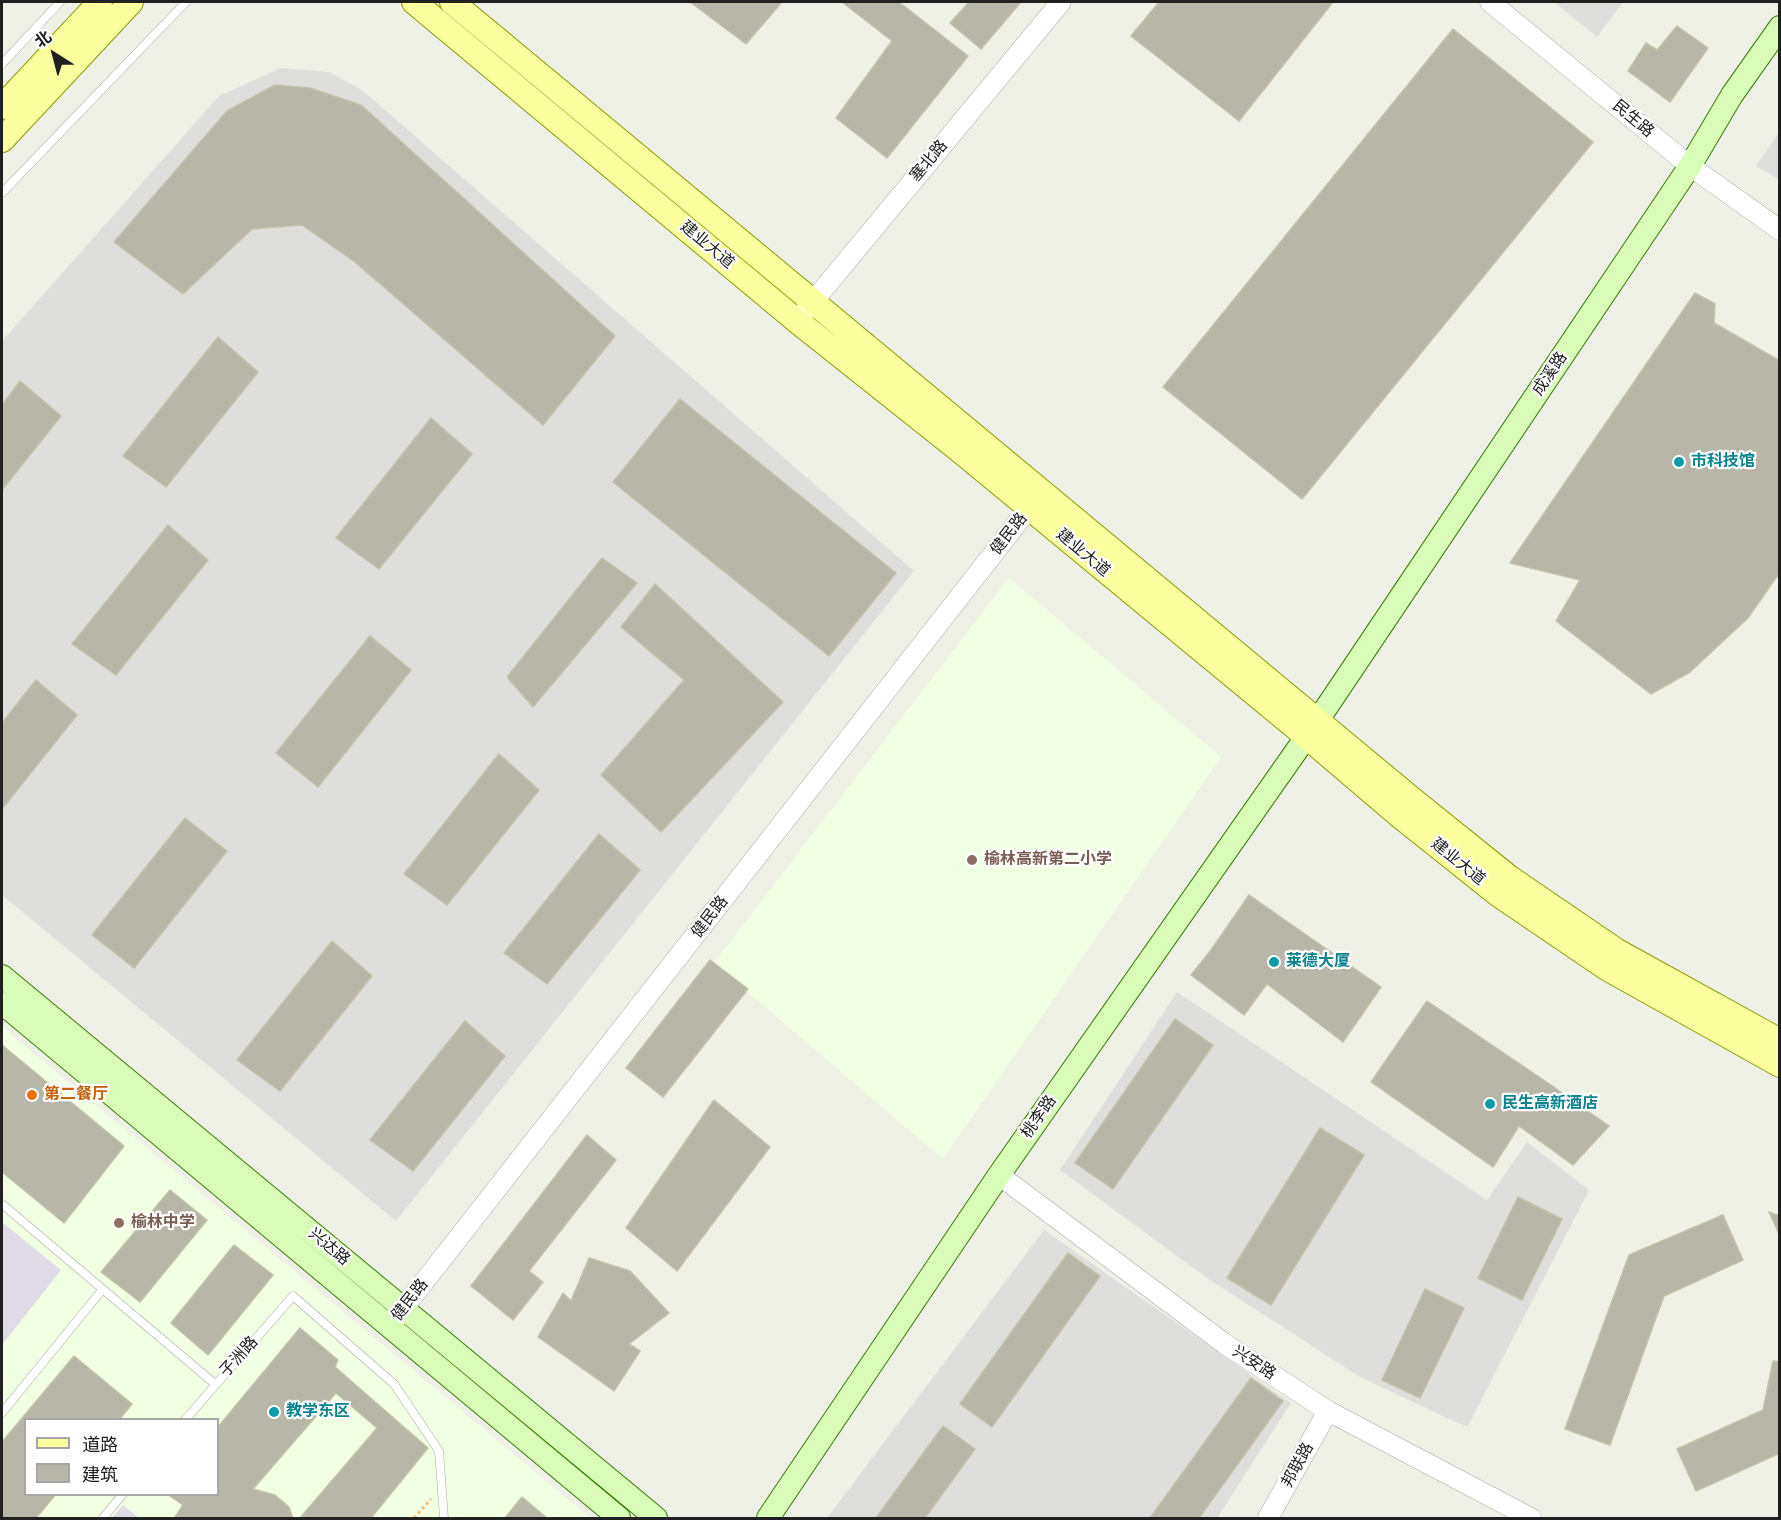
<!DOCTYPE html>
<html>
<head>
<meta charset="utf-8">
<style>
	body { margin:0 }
	#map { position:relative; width:1781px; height:1520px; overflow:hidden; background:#f0f1e6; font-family:"Fira Sans","Noto Sans SC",sans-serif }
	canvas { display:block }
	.frame { position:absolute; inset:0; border:3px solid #202020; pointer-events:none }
	.legend { position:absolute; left:24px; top:1418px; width:195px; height:78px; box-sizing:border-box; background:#fff; border:2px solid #a6a6a6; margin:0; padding:8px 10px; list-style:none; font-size:18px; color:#202020 }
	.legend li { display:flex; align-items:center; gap:12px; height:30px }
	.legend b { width:30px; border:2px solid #a6a6a6 }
	.north { position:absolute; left:24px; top:24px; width:60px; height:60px; -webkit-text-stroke:4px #fff; paint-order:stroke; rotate:324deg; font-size:16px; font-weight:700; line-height:24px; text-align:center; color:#202020 }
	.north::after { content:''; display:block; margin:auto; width:21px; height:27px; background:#202020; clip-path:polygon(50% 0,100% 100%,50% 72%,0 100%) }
</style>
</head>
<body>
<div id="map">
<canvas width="1781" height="1520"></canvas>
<div class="frame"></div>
<ul class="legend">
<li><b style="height:8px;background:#fbff9e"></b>道路</li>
<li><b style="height:16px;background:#b7b6a8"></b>建筑</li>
</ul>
<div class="north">北</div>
</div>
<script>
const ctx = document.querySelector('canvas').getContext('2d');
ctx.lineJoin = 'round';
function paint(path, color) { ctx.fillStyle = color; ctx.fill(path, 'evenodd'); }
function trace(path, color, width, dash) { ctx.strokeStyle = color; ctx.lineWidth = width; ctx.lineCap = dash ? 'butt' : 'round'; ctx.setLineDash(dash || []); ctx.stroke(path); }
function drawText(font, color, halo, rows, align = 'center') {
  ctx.font = font + ' "Fira Sans","Noto Sans SC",sans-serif'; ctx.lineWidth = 4.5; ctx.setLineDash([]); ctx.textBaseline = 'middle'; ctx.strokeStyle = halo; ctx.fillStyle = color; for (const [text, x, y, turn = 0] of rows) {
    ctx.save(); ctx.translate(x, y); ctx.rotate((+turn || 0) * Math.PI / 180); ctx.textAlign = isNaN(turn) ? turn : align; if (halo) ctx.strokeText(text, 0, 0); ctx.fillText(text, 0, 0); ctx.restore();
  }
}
paint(new Path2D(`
	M1554 2H1623L1597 37Z
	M281 68 329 72 362 90 914 571 396 1221 2 895V341L219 96Z
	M1779 132V180L1756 166Z
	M1177 992 1487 1200 1527 1142 1589 1190 1468 1426 1460 1424 1360 1377 1207 1278 1060 1170Z
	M1044 1230 1291 1403 1217 1518H827Z`), '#dededd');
paint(new Path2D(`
	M1009 578 1221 757 943 1159 714 963Z
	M2 1027 590 1518H2ZM26 1420H218V1494H26Z`), '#f1ffe2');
paint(new Path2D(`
	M2 1222 61 1270 2 1345Z
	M123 1505 139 1518H112Z`), '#e1dbe7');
const building = new Path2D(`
	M690 2H782L746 44Z
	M842 2H899L968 56 887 158 836 118 892 41Z
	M969 2H1021L981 49 950 23Z
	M1159 2H1333L1239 121 1131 36Z
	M1677 26 1708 48 1670 102 1628 71 1646 43 1657 50Z
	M1453 29 1593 142 1302 499 1163 387Z
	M275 85 310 88 361 105 615 336 543 425 355 262 302 225 252 229 183 294 114 242 227 111Z
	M1695 293 1715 304 1714 323 1780 361V572L1748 618 1690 672 1651 694 1556 621 1580 580 1510 563Z
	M218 337 258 372 166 487 123 456Z
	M20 381 61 416 2 490V405Z
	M680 399 896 573 829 656 613 482Z
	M431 418 472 454 379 569 336 538Z
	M168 525 208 560 116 675 72 644Z
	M602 558 637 583 533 707 507 677Z
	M655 584 783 702 661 832 601 775 684 680 621 627Z
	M370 636 411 670 318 787 276 753Z
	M36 680 77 715 2 809V723Z
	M499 754 539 790 447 905 404 874Z
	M185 818 227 851 134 968 92 935Z
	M599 834 640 870 547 984 504 953Z
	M1249 895 1381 987 1343 1042 1267 984 1244 1015 1191 975 1211 950Z
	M332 941 372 976 280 1091 237 1060Z
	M710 960 748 989 663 1097 626 1068Z
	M1427 1001 1548 1083 1609 1126 1573 1165 1519 1126 1493 1167 1371 1082Z
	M1175 1019 1213 1045 1113 1189 1075 1163Z
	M465 1021 505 1056 413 1171 370 1140Z
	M2 1045 124 1146 64 1223 2 1172Z
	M714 1100 770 1147 677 1271 626 1228Z
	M1320 1128 1364 1155 1271 1305 1227 1278Z
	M587 1135 616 1160 529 1271 543 1282 513 1320 471 1286Z
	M170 1190 207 1220 140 1302 101 1272Z
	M1518 1197 1562 1219 1522 1300 1478 1278Z
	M1769 1212 1780 1216V1236Z
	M1723 1215 1743 1260 1664 1296 1610 1445 1565 1429 1629 1255Z
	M234 1245 273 1275 208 1355 171 1323Z
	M1068 1253 1100 1276 992 1427 960 1404Z
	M589 1258 630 1271 669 1313 629 1344 640 1351 614 1391 538 1337 563 1293 571 1301Z
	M1425 1289 1464 1308 1420 1398 1382 1380Z
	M300 1328 338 1360 335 1367 428 1448 371 1518H300L377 1428 336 1393 253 1489 275 1495 289 1507 293 1518H177L175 1517 183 1505 167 1494H218V1427Z
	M74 1356 132 1404 119 1420H26V1494H56L36 1518H2V1442Z
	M1773 1361 1780 1362V1453L1696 1491 1677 1449 1763 1410Z
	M1251 1378 1283 1401 1199 1518H1150Z
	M943 1426 975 1449 925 1518H876Z
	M522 1497 547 1518H505Z`);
paint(building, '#b7b6a8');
trace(building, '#c4c1a8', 1.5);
const service = new Path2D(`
	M2 64 60 2
	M2 193 186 2
	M2 1204 215 1384
	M2 1413 102 1290
	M185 1420 293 1296 394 1384 439 1451 444 1518
	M103 1518 123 1494`);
const tertiary = new Path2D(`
	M1490 2 1690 166 1780 230
	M797 321 1061 2
	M999 1175 1225 1344 1328 1411 1531 1518
	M395 1319 1029 508
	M1268 1518 1328 1411`);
const secondary = new Path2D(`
	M2 976 656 1518
	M2 1003 619 1518
	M768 1518 999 1175 1318 720 1690 166 1732 95 1780 27`);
const primary = new Path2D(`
	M414 2 797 321 958 449 1306 736 1400 816 1499 895 1608 969 1780 1065
	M452 2 1413 800 1510 878 1617 951 1780 1041
	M2 107 100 2
	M2 140 131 2`);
trace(service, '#a7a7a7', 9);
trace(tertiary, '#a7a7a7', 21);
trace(secondary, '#347e00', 24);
trace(primary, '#869d00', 26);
trace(new Path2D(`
	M414 1518 431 1499`), '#ffc06a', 3, [3, 3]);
trace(service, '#fff', 8);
trace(tertiary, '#fff', 20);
trace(secondary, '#d9fcb9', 22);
trace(primary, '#fbff9e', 24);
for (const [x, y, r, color] of [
	[1679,462,6,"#0f9aa8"],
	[972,860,6,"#8d6e63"],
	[1274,962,6,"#0f9aa8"],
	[32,1095,6,"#e8710a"],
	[1490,1104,6,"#0f9aa8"],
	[119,1223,6,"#8d6e63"],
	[274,1412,6,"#0f9aa8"]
]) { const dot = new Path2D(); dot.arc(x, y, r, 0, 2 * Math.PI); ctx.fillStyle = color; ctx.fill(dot); trace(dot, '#fff', 2); }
drawText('16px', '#202020', '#fff', [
	["民生路",1633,119,40],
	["塞北路",929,161,-50],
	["建业大道",707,245,40],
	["成溪路",1550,374,-56],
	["健民路",1009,534,-52],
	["建业大道",1083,553,40],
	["建业大道",1458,862,39],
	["健民路",710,917,-52],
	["桃李路",1039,1117,-55],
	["兴达路",329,1247,40],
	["健民路",410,1300,-52],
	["子洲路",239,1357,-48],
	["兴安路",1254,1363,33],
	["邦联路",1298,1465,-61]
]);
drawText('bold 16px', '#0d838f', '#fff', [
	["市科技馆",1691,462],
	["莱德大厦",1286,962],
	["民生高新酒店",1502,1104],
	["教学东区",286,1412]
], 'left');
drawText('bold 16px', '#785e54', '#fff', [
	["榆林高新第二小学",984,860],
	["榆林中学",131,1223]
], 'left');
drawText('bold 16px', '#c56008', '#fff', [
	["第二餐厅",44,1095]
], 'left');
</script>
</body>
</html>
